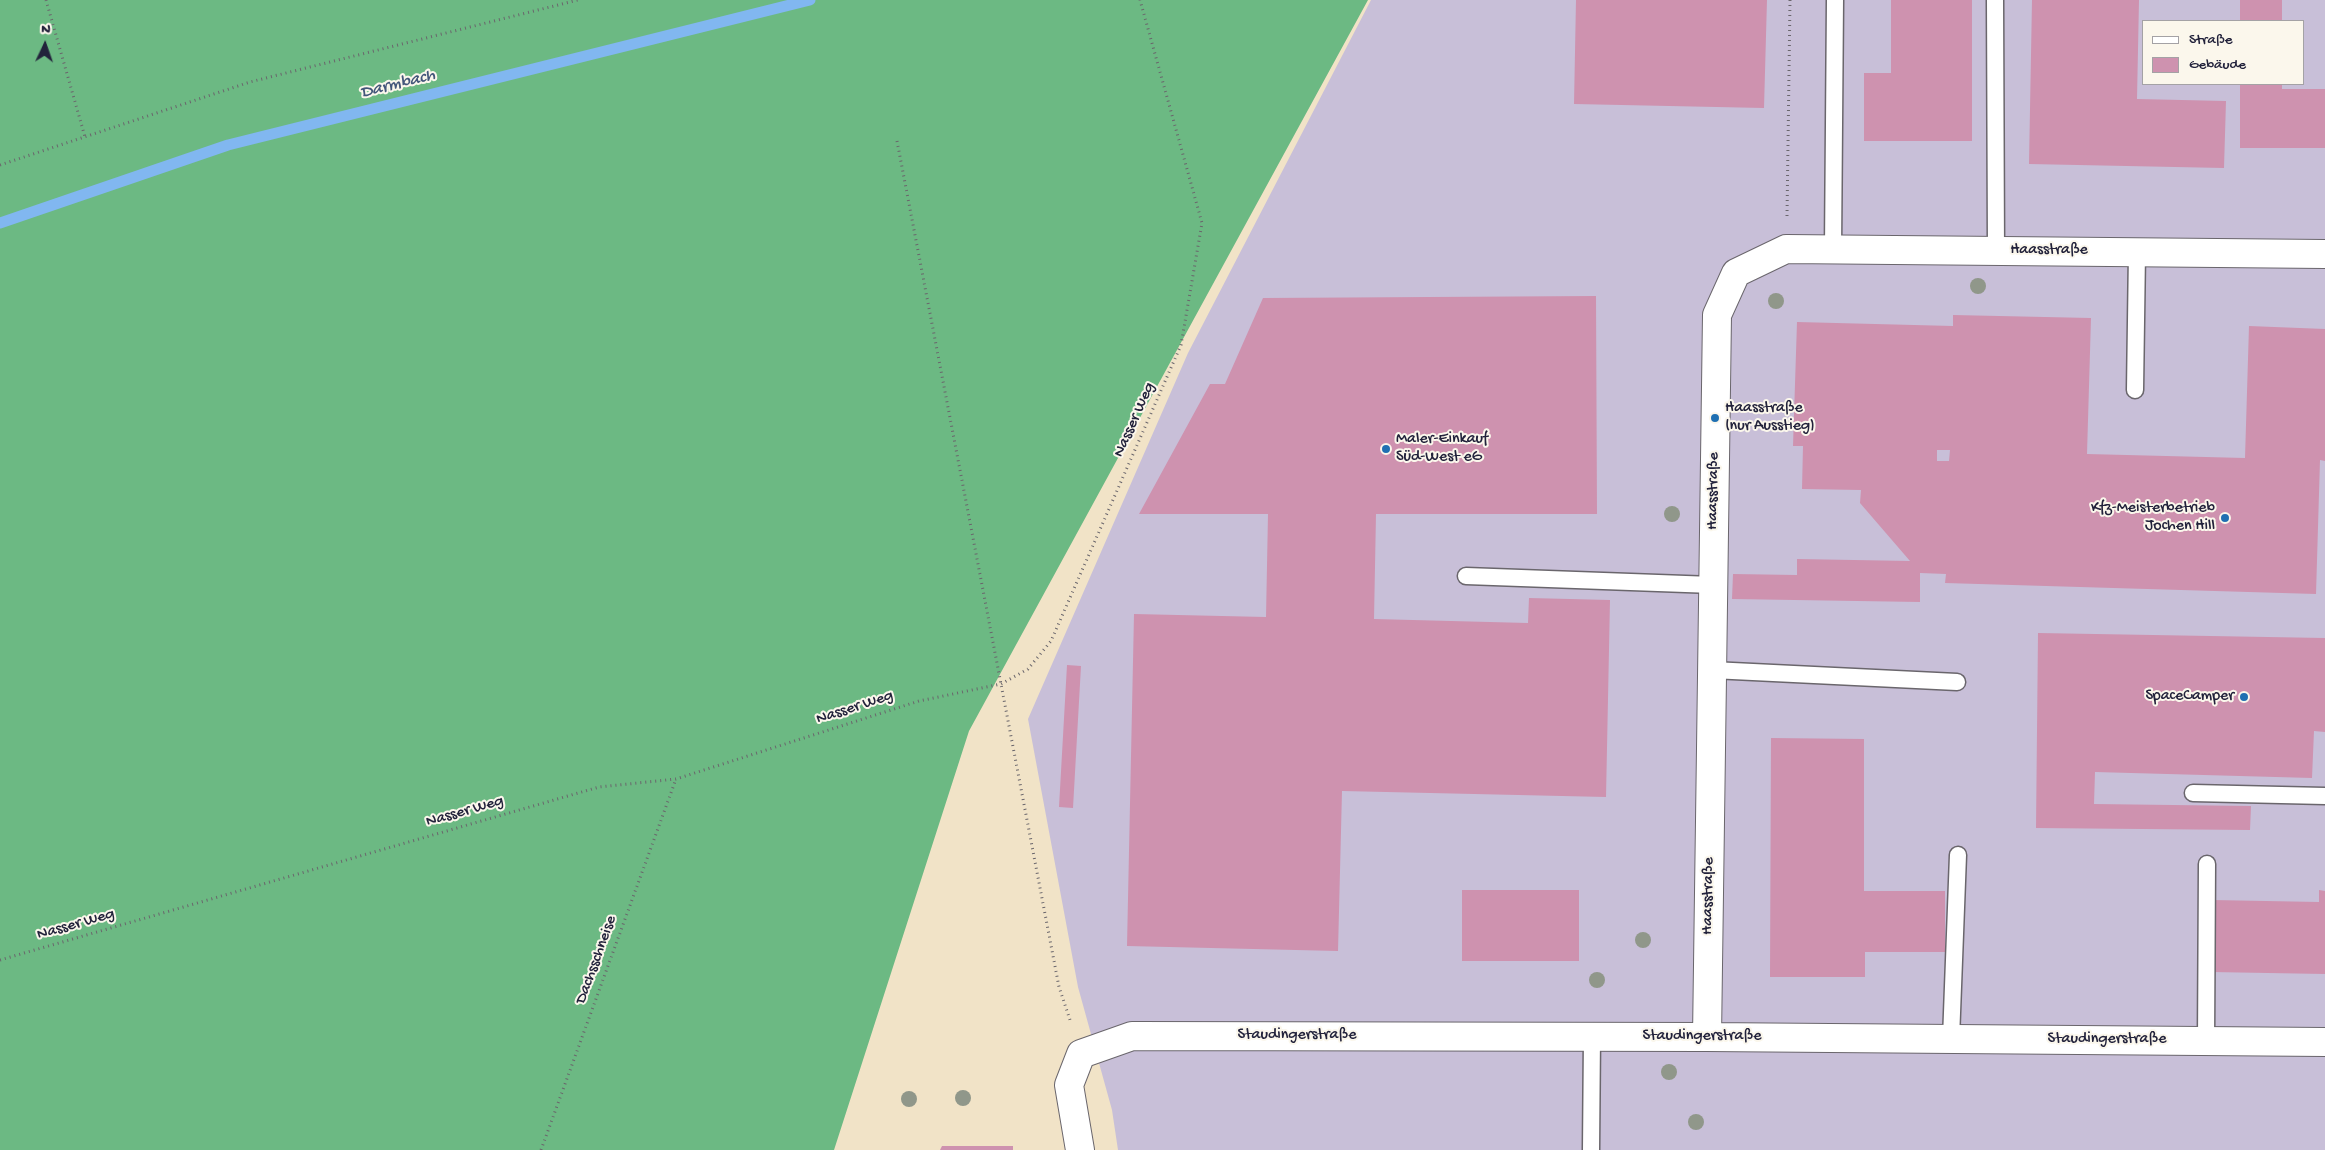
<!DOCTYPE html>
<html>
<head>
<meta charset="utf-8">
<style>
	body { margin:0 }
	#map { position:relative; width:2325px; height:1150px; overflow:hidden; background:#f1e3c7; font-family:"Gochi Hand",sans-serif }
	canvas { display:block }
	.legend { position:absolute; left:2142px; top:20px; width:162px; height:65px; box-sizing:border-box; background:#fbf7ec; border:1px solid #a4a2a5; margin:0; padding:6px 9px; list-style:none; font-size:15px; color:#22223b }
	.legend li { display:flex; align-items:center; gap:10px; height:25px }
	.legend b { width:25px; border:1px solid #a4a2a5 }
	.north { position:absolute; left:20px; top:20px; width:50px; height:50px; -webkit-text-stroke:4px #fbf7ec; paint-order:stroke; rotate:3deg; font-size:14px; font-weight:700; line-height:20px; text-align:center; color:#22223b }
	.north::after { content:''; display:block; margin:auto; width:18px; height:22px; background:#22223b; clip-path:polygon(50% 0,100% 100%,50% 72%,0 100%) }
</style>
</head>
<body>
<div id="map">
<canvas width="2325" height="1150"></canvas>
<ul class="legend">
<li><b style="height:6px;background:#fff"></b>Straße</li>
<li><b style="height:14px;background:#ce92af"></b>Gebäude</li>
</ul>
<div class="north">N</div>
</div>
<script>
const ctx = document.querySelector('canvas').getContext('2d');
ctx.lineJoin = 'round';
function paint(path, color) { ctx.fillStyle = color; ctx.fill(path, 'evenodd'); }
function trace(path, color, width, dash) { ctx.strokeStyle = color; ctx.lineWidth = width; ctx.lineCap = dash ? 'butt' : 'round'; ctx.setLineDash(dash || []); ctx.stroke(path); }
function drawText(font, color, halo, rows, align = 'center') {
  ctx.font = font + ' "Gochi Hand",sans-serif'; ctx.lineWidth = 4; ctx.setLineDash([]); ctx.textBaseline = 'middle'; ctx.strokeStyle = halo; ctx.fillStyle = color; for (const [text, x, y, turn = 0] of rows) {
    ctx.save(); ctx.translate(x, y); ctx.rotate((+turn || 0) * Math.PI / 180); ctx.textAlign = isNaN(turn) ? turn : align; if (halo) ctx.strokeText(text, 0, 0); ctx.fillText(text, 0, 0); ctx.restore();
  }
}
paint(new Path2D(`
	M1371 0H2325V1150H1118L1112 1110 1078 987 1028 719 1188 353ZM2144 21H2304V84H2144Z`), '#c8bfd8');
paint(new Path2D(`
	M0 0H1368L969 731 834 1150H0Z`), '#6cb983');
trace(new Path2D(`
	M0 223 228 145 810 0`), '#81b7f0', 11);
paint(new Path2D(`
	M1576 0H1767L1764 108 1574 104Z
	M1891 0H1972V141H1864V73H1891Z
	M2032 0H2139L2137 99 2226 101 2224 168 2029 164Z
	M2240 0H2282V21H2240Z
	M2240 84H2282V89H2325V148H2240Z
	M1596 296 1597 514H1376L1374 619 1528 623 1529 598 1610 600 1606 797 1342 791 1338 951 1127 946 1134 614 1266 617 1268 514H1139L1210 384H1225L1263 298Z
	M1953 315 2091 318 2087 454 2245 458 2249 326 2325 329V461L2320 460 2316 594 1945 583 1946 574 1920 573V602L1732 599 1733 574 1797 575V559L1910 561 1860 503 1861 490 1802 489 1803 446H1793L1797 322 1953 326ZM1937 450H1950L1949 461H1937Z
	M2038 633 2325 638V732L2314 731 2312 778 2095 772 2094 804 2251 806 2250 830 2036 828Z
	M1067 665 1081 666 1073 808 1059 807Z
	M1771 738 1864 739V891H1945V952H1865V977H1770Z
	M1462 890H1579V961H1462Z
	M2319 890 2325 891V974L2211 972 2212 900 2319 902Z
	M942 1146H1013V1150H940Z`), '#ce92af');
const lane = new Path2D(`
	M1995 0 1996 251
	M1833 249 1835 0
	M2135 390 2137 252
	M1466 576 1713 585
	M1712 670 1957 682
	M2193 793 2325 796
	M1951 1039 1958 855
	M2206 1041 2207 864
	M1591 1150 1592 1036`);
const street = new Path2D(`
	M1707 1037 1717 315 1736 273 1786 249 2325 254
	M1080 1150 1069 1085 1081 1054 1132 1036 1707 1037 2325 1042`);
trace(lane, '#6a666c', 19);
trace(street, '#6a666c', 30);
trace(new Path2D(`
	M46 0 85 137
	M897 141 1059 987 1071 1023
	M0 165 250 82 578 0
	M1787 216 1790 0
	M0 960 599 787 676 779 919 701 1001 684 1028 669 1051 641 1181 345 1202 223 1140 0
	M541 1150 676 779`), '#6a666c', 3, [1, 4]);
trace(lane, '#fff', 16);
trace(street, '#fff', 28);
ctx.fillStyle = '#90978a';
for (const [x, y] of [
	[1978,286],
	[1776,301],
	[1672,514],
	[1643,940],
	[1597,980],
	[1669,1072],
	[963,1098],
	[909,1099],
	[1696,1122]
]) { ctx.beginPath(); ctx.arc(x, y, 8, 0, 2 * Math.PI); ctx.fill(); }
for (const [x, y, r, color] of [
	[1715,418,5,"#1f6fb2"],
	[1386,449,5,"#1f6fb2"],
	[2225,518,5,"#1f6fb2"],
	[2244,697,5,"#1f6fb2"]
]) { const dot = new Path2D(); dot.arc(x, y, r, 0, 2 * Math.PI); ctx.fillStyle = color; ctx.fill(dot); trace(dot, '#fbf7ec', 2); }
drawText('16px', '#22223b', '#fbf7ec', [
	["Haasstraße",2049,251],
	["Nasser Weg",1135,420,-66],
	["Haasstraße",1714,491,-89],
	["Nasser Weg",855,708,-18],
	["Nasser Weg",465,812,-16],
	["Haasstraße",1709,896,-89],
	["Nasser Weg",76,925,-16],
	["Dachsschneise",597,960,-70],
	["Staudingerstraße",1297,1036],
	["Staudingerstraße",1702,1037],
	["Staudingerstraße",2107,1040]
]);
drawText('16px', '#22223b', '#fbf7ec', [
	["Haasstraße",1725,409],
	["(nur Ausstieg)",1725,427],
	["Maler-Einkauf",1396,440],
	["Süd-West eG",1396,458],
	["Kfz-Meisterbetrieb",2215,509,"right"],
	["Jochen Hill",2215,527,"right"],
	["SpaceCamper",2234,697,"right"]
], 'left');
drawText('italic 18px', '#43567a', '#fbf7ec', [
	["Darmbach",398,85,-14]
]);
</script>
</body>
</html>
